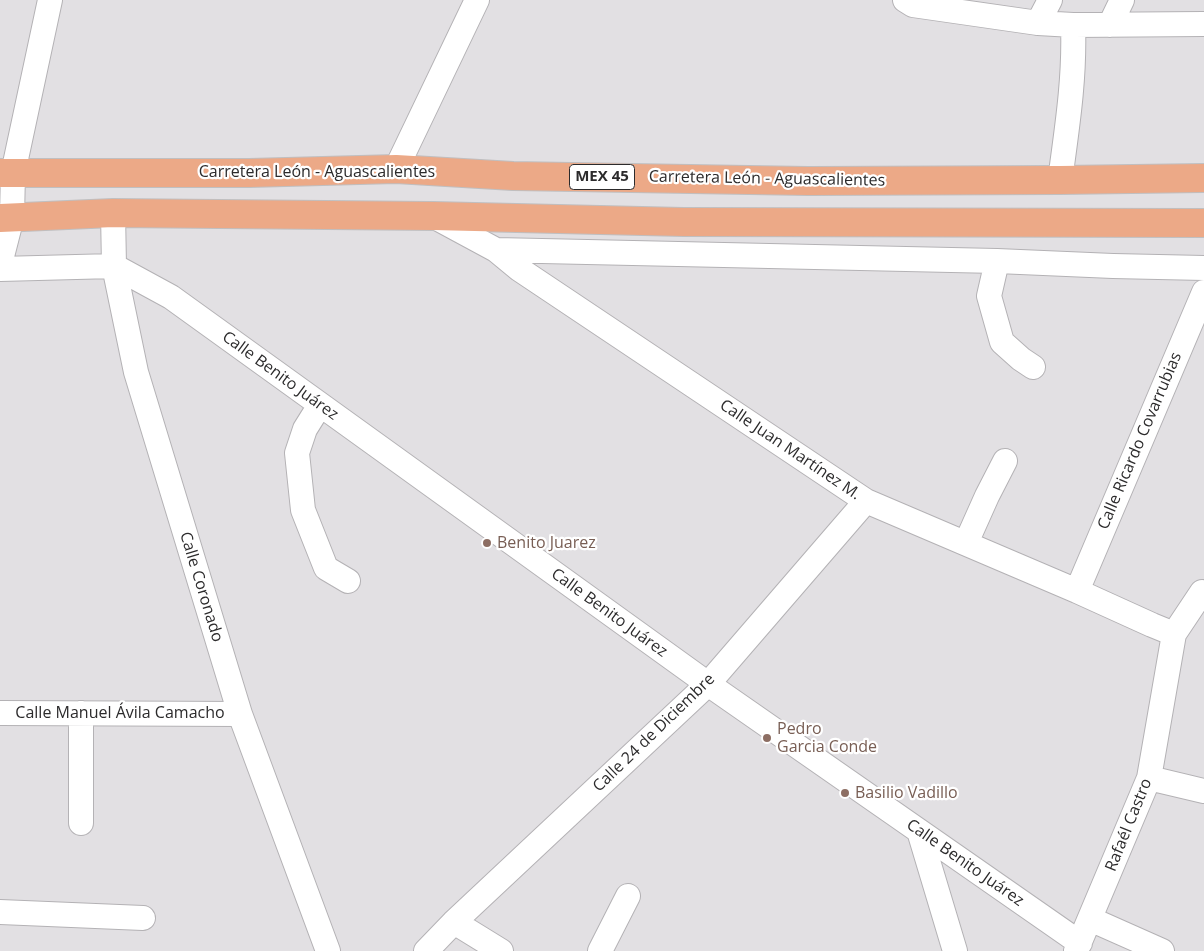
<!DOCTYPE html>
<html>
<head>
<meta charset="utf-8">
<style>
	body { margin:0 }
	canvas { display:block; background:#e2e0e3 }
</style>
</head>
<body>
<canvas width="1204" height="951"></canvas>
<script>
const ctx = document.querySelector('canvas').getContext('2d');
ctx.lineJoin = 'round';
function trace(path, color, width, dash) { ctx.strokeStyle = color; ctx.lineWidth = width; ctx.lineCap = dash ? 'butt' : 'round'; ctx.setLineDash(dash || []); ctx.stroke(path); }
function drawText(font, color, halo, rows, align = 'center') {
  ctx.font = font + ' "Open Sans",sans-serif'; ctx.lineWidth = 4.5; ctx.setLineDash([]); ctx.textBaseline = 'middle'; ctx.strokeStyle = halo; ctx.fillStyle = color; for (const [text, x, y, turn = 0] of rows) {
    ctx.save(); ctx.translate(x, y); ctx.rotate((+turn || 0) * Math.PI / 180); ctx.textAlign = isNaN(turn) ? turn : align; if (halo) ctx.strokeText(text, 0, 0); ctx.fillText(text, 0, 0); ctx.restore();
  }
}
const minor = new Path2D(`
	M905 0 913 5 1038 23 1073 25C1075 78 1067 128 1060 180
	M1038 23 1050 0
	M1073 25 1204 24
	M1110 25 1122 0
	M396 169 477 0
	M113 213 114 266 136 372 240 714 328 951
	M433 216 496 250 519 269 866 501 1077 591 1152 625 1174 634
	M496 250 997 261 1113 266 1204 268
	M997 261 989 296 1002 342 1021 359 1033 367
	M0 264 12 217 13 173 50 0
	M0 269 114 266 171 297 708 684 1080 943
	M320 405 305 429 297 453 303 510 326 568 348 581
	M966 543 987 496 1005 461
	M1077 591 1204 292
	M0 713 240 714
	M81 713V823
	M1149 778 1204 791
	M919 831 955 951
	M0 912 143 918
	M1090 919 1162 951
	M454 922 501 951
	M426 951 454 922 708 684 866 501
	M600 951 628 896
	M1076 951 1149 778 1174 634 1202 592 1204 594`);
const major = new Path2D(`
	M0 173H249L396 169 513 176 808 181 1060 180 1204 178
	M0 218 113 213 433 216 684 222 1204 223`);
trace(minor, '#b4b2b5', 26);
trace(major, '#c0bfc0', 30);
trace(minor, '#fff', 24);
trace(major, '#eca987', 28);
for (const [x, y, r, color] of [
	[487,543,5,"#8d6e63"],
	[767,738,5,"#8d6e63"],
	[845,793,5,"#8d6e63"]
]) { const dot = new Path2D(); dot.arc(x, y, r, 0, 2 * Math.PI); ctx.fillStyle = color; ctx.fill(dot); trace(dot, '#fff', 2); }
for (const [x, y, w] of [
	[602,177,65]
]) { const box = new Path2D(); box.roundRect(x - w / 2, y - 12.5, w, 25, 4); ctx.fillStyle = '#fff'; ctx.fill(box); trace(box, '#2c2b2c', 1); }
drawText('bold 15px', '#2c2b2c', null, [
	["MEX 45",602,177]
]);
drawText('16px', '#2c2b2c', '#fff', [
	["Carretera León - Aguascalientes",317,172],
	["Carretera León - Aguascalientes",767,179,1],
	["Calle Benito Juárez",280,376,36],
	["Calle Ricardo Covarrubias",1140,441,-67],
	["Calle Juan Martínez M.",790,450,34],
	["Calle Coronado",201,587,73],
	["Calle Benito Juárez",609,613,36],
	["Calle Manuel Ávila Camacho",120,713],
	["Calle 24 de Diciembre",654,733,-44],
	["Rafaél Castro",1129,825,-68],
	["Calle Benito Juárez",965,863,35]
]);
drawText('16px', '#785e54', '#fff', [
	["Benito Juarez",497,543],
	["Pedro",777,729],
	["Garcia Conde",777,747],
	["Basilio Vadillo",855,793]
], 'left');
</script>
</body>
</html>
